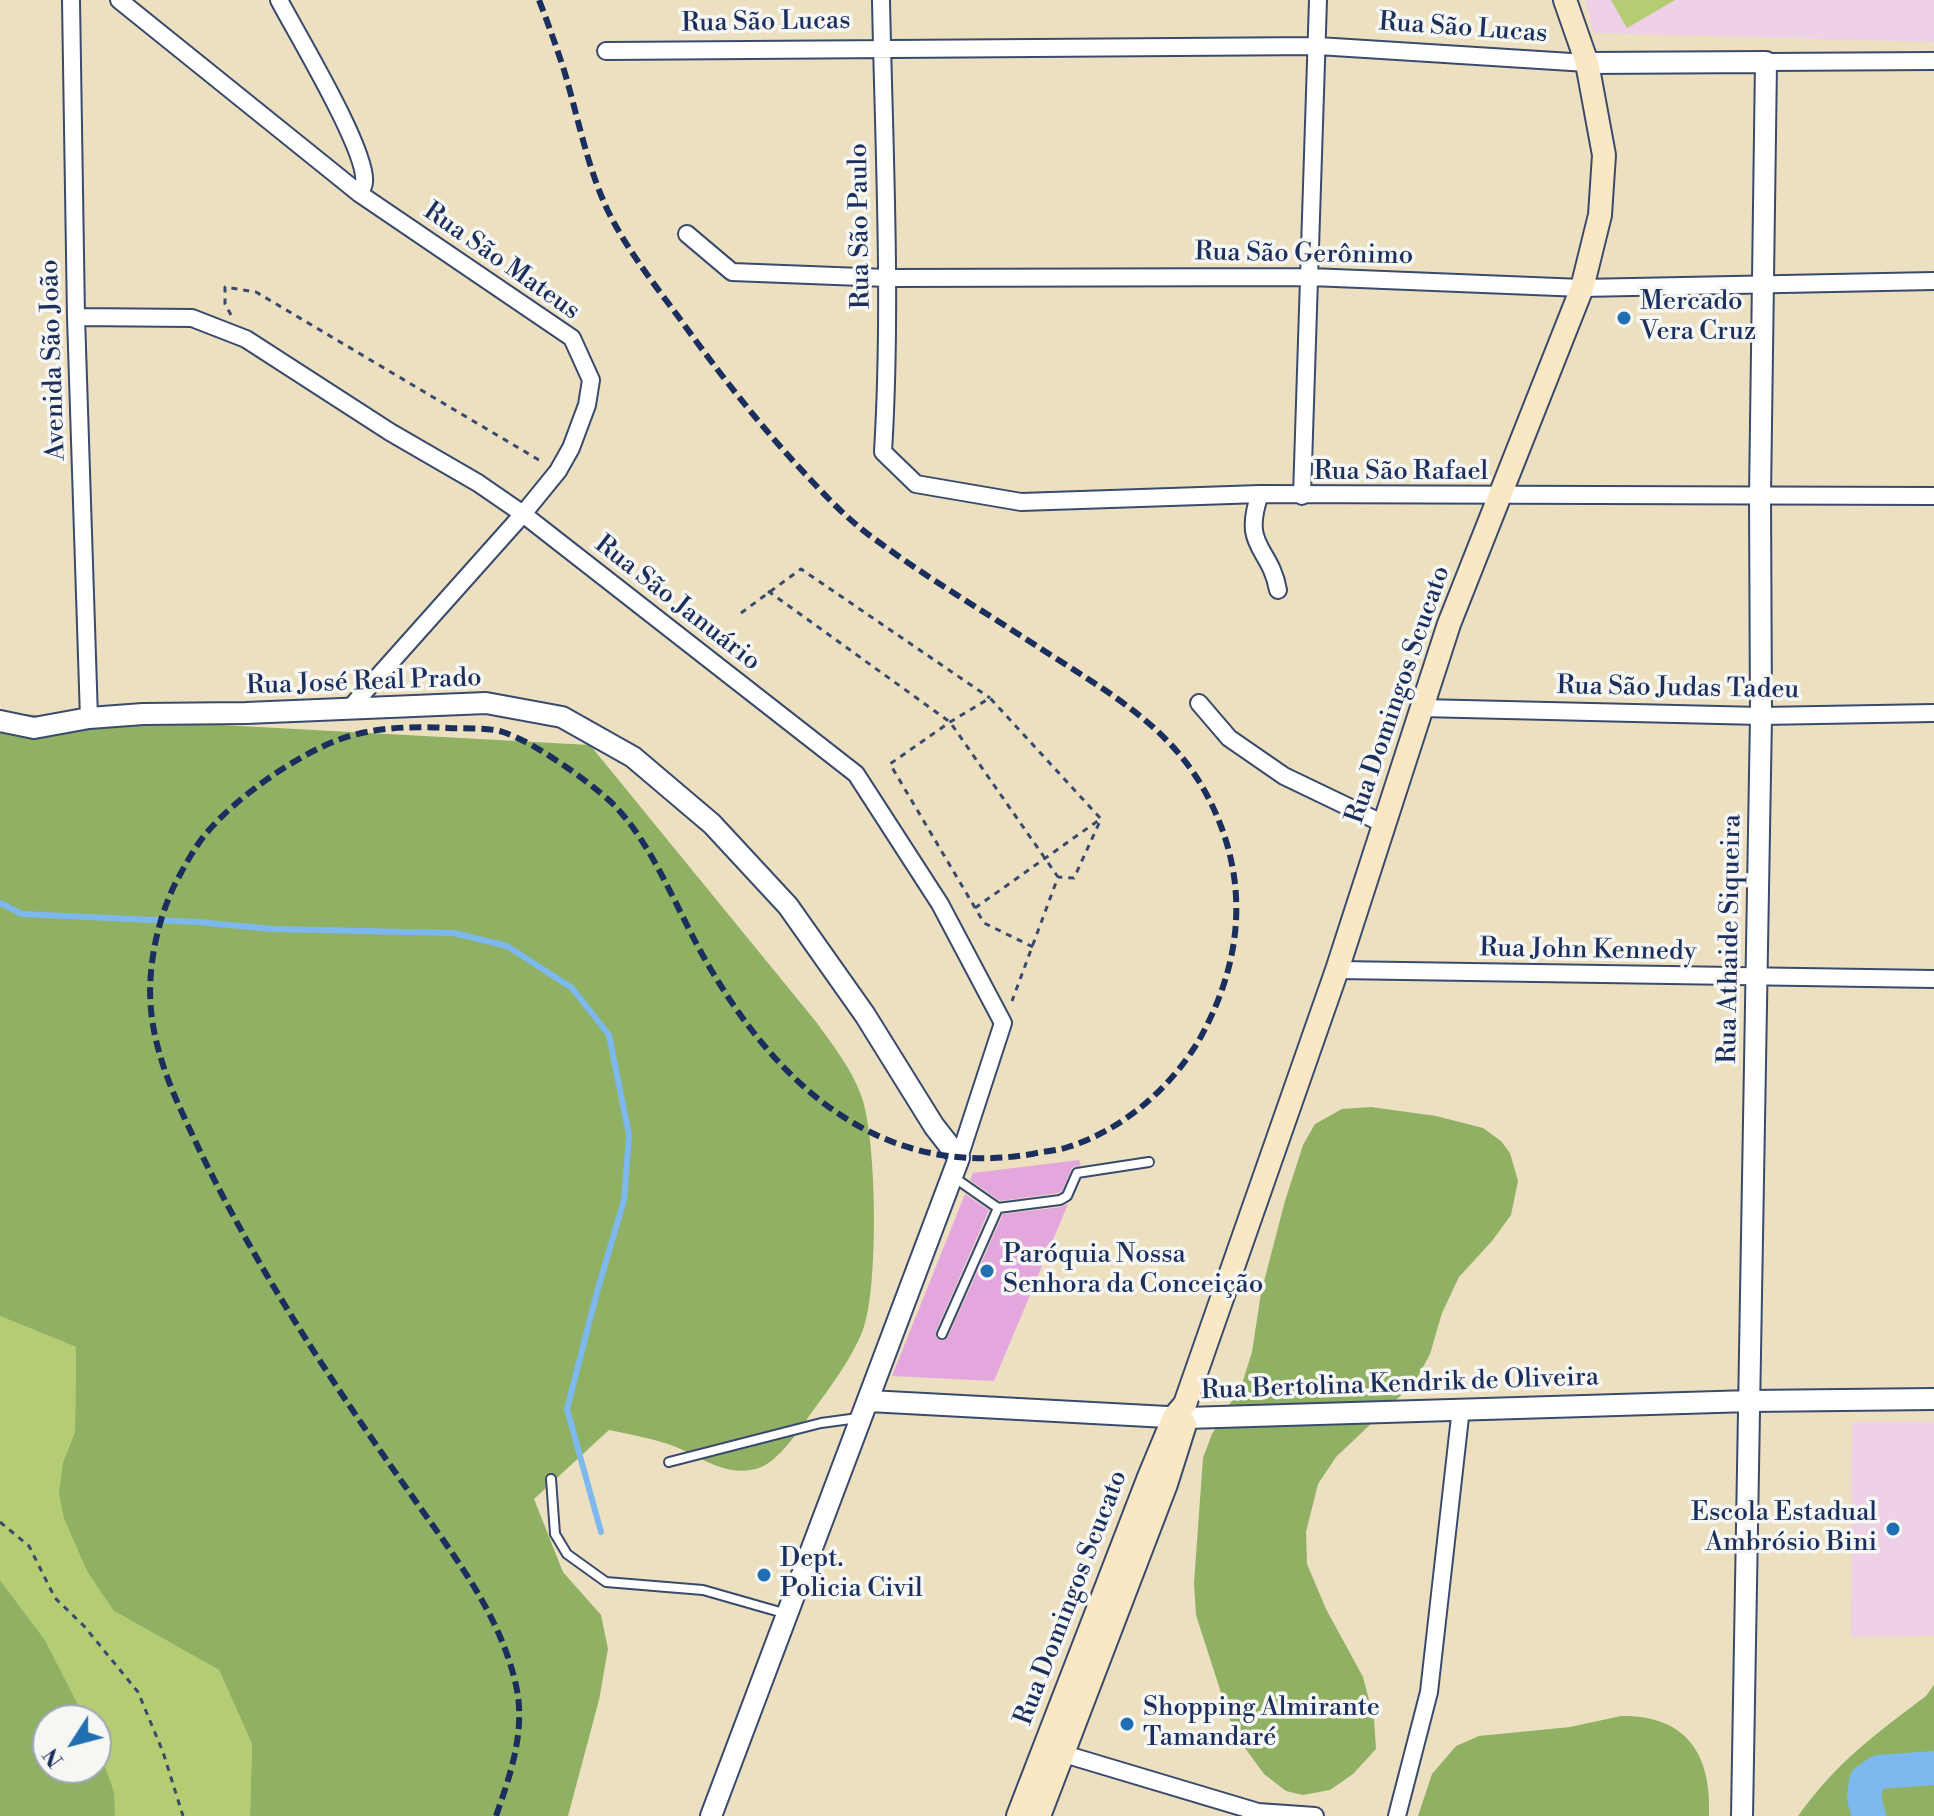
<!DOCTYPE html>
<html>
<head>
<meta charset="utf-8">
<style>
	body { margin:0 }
	#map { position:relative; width:1934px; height:1816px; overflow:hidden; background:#ece0c0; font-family:"Libre Bodoni",serif }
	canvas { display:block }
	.north { position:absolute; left:32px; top:1704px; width:80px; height:80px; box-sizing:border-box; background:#f6f6f2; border:2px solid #9ea6b7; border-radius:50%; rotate:234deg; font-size:22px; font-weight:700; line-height:32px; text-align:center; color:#1b2f5e }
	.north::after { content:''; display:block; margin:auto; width:28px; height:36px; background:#1f6fb2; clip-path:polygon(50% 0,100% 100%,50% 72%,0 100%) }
</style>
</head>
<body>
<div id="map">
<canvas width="1934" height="1816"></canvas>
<div class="north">N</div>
</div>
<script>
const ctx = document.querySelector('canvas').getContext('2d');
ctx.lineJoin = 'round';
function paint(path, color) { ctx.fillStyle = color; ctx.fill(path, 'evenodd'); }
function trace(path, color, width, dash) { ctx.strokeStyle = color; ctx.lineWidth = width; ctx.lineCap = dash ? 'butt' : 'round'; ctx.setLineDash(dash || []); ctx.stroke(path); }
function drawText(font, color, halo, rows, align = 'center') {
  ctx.font = font + ' "Libre Bodoni",serif'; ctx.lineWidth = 7; ctx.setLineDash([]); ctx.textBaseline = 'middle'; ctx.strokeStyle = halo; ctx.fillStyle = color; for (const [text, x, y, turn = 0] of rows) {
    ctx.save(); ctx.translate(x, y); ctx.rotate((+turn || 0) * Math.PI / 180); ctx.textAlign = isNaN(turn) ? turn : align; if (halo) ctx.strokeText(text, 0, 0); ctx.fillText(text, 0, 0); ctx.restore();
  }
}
paint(new Path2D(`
	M1585 0H1934V42L1594 33Z
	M1852 1422H1934V1636L1851 1637Z`), '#eed0e7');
paint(new Path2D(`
	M1611 0H1675L1627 28Z
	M0 1316 76 1347 75 1432 63 1462 114 1611 219 1670 252 1744 250 1816H115C113 1780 96 1754 96 1720H86L45 1640 0 1580Z`), '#b5cd72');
paint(new Path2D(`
	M0 713 590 745 817 1023C834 1047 851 1068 861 1095 877 1136 879 1289 863 1330 851 1360 831 1386 812 1412 800 1429 779 1461 759 1468 725 1479 698 1454 668 1444 649 1438 628 1434 609 1430L534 1499 563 1572 601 1615 608 1649 599 1700 568 1816H250L252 1744 219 1670 114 1611 87 1571 64 1518 59 1493 63 1462 75 1432 76 1347 0 1316Z
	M1371 1107 1436 1116 1483 1128 1501 1141 1510 1153 1518 1181 1511 1215 1492 1241 1459 1277 1442 1313 1430 1354 1415 1382 1336 1457 1318 1484 1306 1532 1307 1564 1326 1609 1363 1677 1374 1719 1376 1749 1353 1774 1330 1790 1303 1795 1286 1791 1264 1774 1234 1733 1196 1615 1194 1583 1203 1458 1212 1434 1242 1384 1252 1352 1261 1293 1285 1201 1303 1145 1315 1124 1342 1109Z
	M0 1580 45 1640 86 1720H48V1768H96V1742L114 1792 115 1816H0Z
	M1934 1685V1816H1798C1837 1762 1873 1736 1926 1696Z
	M1621 1716C1686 1715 1712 1754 1709 1816H1418L1432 1774 1456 1746 1479 1736 1570 1727Z`), '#90b064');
trace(new Path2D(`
	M0 903 22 914 198 922 272 929 454 933 507 946 572 988 609 1035 629 1135 624 1200 597 1292 567 1409 601 1532`), '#7db9ef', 6);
trace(new Path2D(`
	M1869 1816 1864 1798 1866 1781 1879 1772 1934 1768`), '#7db9ef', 34);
paint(new Path2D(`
	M1079 1160 1081 1165 1072 1168 1062 1191 1058 1193 1000 1201 970 1180 973 1173Z
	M965 1194 989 1210 936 1331V1337L940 1341 948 1337 1003 1214 1061 1207 1068 1204 994 1381 892 1376Z`), '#e3a7de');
const service = new Path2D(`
	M998 1208 1060 1200 1067 1196 1077 1173 1149 1162
	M942 1334 998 1208 952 1176
	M669 1462 821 1423 858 1418
	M551 1479 555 1534 567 1554 606 1582 703 1590 787 1614`);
const minor = new Path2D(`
	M71 0 76 317 89 718
	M119 0 360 194 572 338 591 380 587 405 571 448 558 471 523 514 350 708
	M279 0C297 34 368 152 364 182 364 186 361 190 360 194
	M881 0C884 151 892 302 883 452L916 484 1021 502 1260 494 1934 496
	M606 51 1318 46 1587 63
	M1766 62 1934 61
	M687 234 732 272 887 278 1310 277 1582 288 1934 281
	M76 317 192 318 246 339 390 432 478 483 523 514 856 774 940 904 1003 1023 959 1158
	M1260 494C1241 548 1270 546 1278 590
	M1302 496 1318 0
	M1199 703 1229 738 1284 776 1384 824
	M1421 708 1761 716 1934 713
	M1337 970 1934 979
	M1054 1751 1258 1812 1315 1816
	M1397 1816 1429 1692 1461 1408`);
const tertiary = new Path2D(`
	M1587 63 1766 62 1760 496 1761 716 1742 1816
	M0 721 34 728 89 718 143 714 246 713 486 703 562 717 633 757 712 824 788 906 865 1015 934 1126 959 1158 711 1816
	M869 1401 1186 1418 1750 1401 1934 1399`);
const secondary = new Path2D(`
	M1018 1816 1149 1477 1174 1417 1185 1404 1337 970 1449 624 1582 288 1600 215 1604 155 1587 63 1565 0
	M1039 1816 1166 1484 1185 1424`);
trace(service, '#3a4a6d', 12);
trace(minor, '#3a4a6d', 20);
trace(tertiary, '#3a4a6d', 24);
trace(secondary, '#3a4a6d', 26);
trace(new Path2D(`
	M231 315 225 304V287L256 292 544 463
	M768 591 950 722 1058 877 1012 1001
	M741 613 801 569 990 698
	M975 908 1099 820
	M1033 947 984 923 890 764 950 722 990 698 1101 819 1074 878 1058 877
	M0 1522 29 1546 55 1598 84 1626 138 1692 163 1752 183 1816`), '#3a4a6d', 3, [6, 6]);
trace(service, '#fff', 8);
trace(minor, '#fff', 16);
trace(tertiary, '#fff', 20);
trace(secondary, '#fae7c3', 22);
trace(new Path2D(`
	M496 1816C510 1776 525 1733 517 1690 502 1616 454 1556 412 1496 334 1386 258 1271 199 1149 178 1104 156 1061 151 1010 147 969 157 921 175 884 183 869 193 850 204 836 234 799 293 757 338 740 372 727 412 726 448 728 465 729 487 727 503 732 534 742 587 780 611 802 653 843 677 911 706 961 777 1085 880 1180 1032 1154 1044 1151 1057 1151 1068 1147 1126 1129 1178 1082 1205 1029 1244 953 1248 876 1209 799 1173 728 1111 694 1046 652 990 615 930 580 876 540 846 519 821 491 796 464 754 418 716 369 680 319 655 285 627 250 608 211 587 167 578 117 564 70 556 46 548 23 539 0`), '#1b2f5e', 6, [12, 6]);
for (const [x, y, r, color] of [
	[1624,318,8,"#1f6fb2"],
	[987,1271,8,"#1f6fb2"],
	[1893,1529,8,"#1f6fb2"],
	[764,1575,8,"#1f6fb2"],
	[1127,1724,8,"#1f6fb2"]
]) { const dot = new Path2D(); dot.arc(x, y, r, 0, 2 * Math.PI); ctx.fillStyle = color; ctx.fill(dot); trace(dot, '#f6f6f2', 3); }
drawText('26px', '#1b2f5e', '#f6f6f2', [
	["Rua São Lucas",766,23,-1],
	["Rua São Lucas",1463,29,4],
	["Rua São Paulo",861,226,-91],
	["Rua São Gerônimo",1304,255,1],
	["Rua São Mateus",501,262,35],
	["Avenida São João",54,360,-92],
	["Rua São Rafael",1401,473],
	["Rua São Januário",677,604,38],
	["Rua José Real Prado",364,683,-2],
	["Rua São Judas Tadeu",1678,689,1],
	["Rua Domingos Scucato",1399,695,-71],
	["Rua Athaide Siqueira",1731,939,-89],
	["Rua John Kennedy",1588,951,1],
	["Rua Bertolina Kendrik de Oliveira",1400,1385,-2],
	["Rua Domingos Scucato",1072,1598,-69]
]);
drawText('26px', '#1b2f5e', '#f6f6f2', [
	["Mercado",1640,303],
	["Vera Cruz",1640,333],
	["Paróquia Nossa",1003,1256],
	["Senhora da Conceição",1003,1286],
	["Escola Estadual",1877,1514,"right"],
	["Ambrósio Bini",1877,1544,"right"],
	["Dept.",780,1560],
	["Policia Civil",780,1590],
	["Shopping Almirante",1143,1709],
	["Tamandaré",1143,1739]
], 'left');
</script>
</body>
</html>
